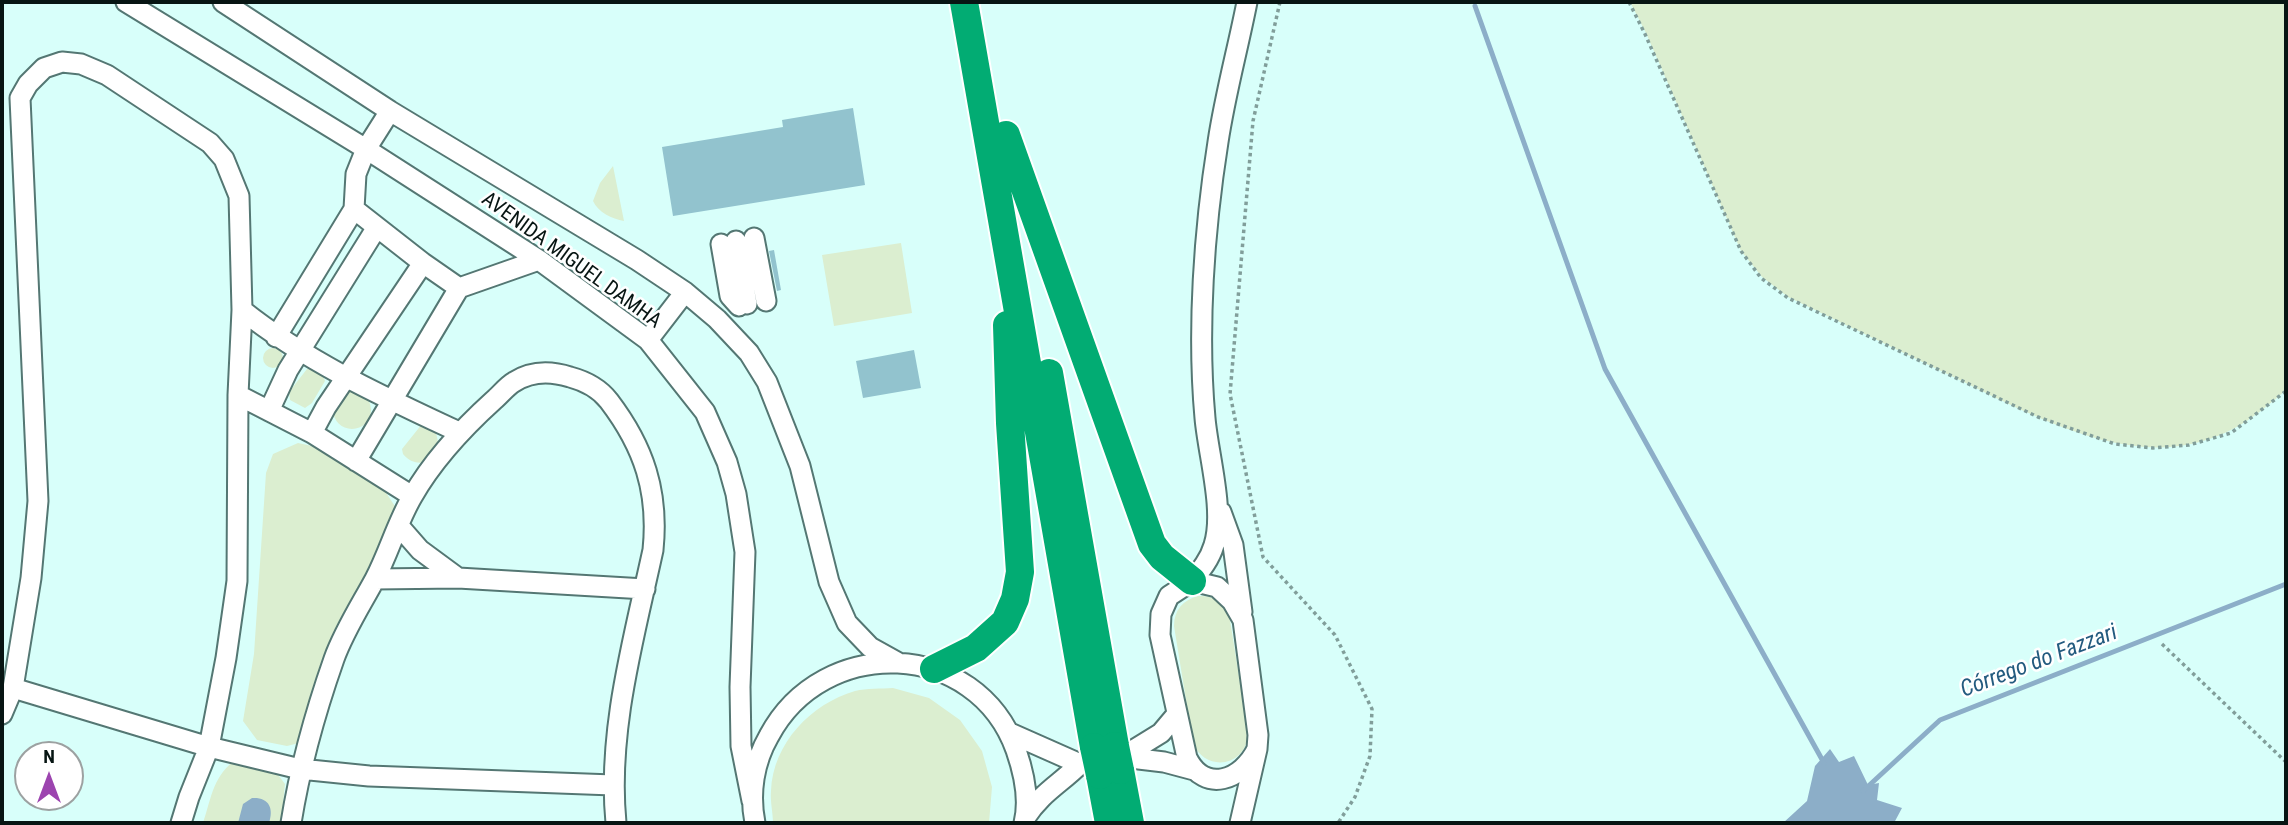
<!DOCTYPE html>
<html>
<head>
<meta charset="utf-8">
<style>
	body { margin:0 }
	#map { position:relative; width:2288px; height:825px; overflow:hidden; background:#d8fffa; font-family:"Roboto Condensed",sans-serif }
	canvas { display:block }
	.frame { position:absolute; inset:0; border:4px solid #071513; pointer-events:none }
	.north { position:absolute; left:14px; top:741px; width:70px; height:70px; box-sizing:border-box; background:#fff; border:2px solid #9ca1a1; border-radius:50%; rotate:0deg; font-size:19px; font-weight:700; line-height:28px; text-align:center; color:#071513 }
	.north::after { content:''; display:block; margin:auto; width:24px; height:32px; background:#9c44af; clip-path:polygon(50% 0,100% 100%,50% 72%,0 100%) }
</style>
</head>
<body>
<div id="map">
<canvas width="2288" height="825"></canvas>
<div class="frame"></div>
<div class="north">N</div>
</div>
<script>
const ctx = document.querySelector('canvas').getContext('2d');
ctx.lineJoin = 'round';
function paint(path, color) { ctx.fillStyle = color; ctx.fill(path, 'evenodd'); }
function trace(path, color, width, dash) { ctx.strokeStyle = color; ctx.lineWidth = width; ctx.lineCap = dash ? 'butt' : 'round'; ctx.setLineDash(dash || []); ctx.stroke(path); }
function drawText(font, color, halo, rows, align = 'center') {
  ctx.font = font + ' "Roboto Condensed",sans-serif'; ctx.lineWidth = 5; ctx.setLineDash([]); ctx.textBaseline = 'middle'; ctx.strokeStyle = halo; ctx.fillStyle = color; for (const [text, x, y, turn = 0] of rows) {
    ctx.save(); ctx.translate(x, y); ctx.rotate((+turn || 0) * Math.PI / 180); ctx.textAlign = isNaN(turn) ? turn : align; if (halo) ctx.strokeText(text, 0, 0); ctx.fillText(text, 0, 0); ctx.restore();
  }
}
paint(new Path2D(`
	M1630 2H2286V390C2255 417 2232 435 2191 444 2109 462 2013 405 1941 371 1890 346 1839 322 1788 297L1762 277 1741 251 1646 33Z
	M613 166 624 221C612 219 598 212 593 201L600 183Z
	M901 243 912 313 834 326 822 255Z
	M263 358a10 10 0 1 1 20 0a10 10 0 1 1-20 0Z
	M312 368 323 376 325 381 312 403 305 408 290 400 289 392 307 369Z
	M333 410a19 19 0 1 1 38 0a19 19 0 1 1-38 0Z
	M422 424 436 433 439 446 427 462C417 464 410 462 403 454L402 449Z
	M298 443 312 446 385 491 398 511 328 656 299 743 287 746 257 740 243 721 254 654 266 473 273 454Z
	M1198 596C1213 595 1222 602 1229 614L1248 732C1248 766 1206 774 1193 743L1174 626C1174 610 1183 600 1198 596Z
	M893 688 929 698 960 720 982 751 992 787 989 823H773C773 813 770 801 771 791 773 743 811 704 855 691 867 688 881 689 893 688Z
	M238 758 273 768 285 784 281 823H203C212 796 213 775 238 758Z`), '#dbeed0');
paint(new Path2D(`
	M1830 749 1839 762 1854 756 1868 785 1879 783 1877 800 1902 808 1894 823H1783L1807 801 1815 766Z
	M252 798C269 797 274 808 269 823H238L243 804Z`), '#8caec8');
trace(new Path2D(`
	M1475 6 1605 369 1824 763
	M1863 791 1940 720 2286 584`), '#8caec8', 5);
paint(new Path2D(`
	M853 108 865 185 673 216 662 147 783 127 782 120Z
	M774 250 781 290 777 291 769 251Z
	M914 350 921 388 863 398 856 361Z`), '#92c3ce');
const minor = new Path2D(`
	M126 2 366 149 539 260 648 340 705 412 727 462 736 494 745 552 740 687 741 746 752 801
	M223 2 390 111 637 260 685 292 717 319 749 353 767 382 800 466 829 582 847 623 870 647 897 662
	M390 111 366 149 356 174 354 209 423 263 459 288 539 260
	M754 238 766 301
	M736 241 747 304
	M721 244 730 296 739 306
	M242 310C307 362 384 397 459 432
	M276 337 354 209
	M648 340 685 292
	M238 395 312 433 412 496
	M269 411 288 370 377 227
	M312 433 326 407 423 263
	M356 461 459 288
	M1221 512 1233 545 1242 612
	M399 526 420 550 458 578
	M375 579 458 578 645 589
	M1192 581C1201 570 1210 559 1214 545 1225 511 1208 454 1205 418 1197 330 1204 230 1218 142 1225 95 1238 48 1247 2
	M13 688 209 747 300 769 369 776 613 785
	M2 714 13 688 31 578 38 501 20 98 28 84 44 68 62 62 81 64 107 75 210 143 224 159 239 196 242 310 238 395 237 581 226 658 209 747 189 797 181 823
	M1010 733 1080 764 1122 757 1164 762 1194 770
	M1122 757 1161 733 1177 714
	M1025 818C1042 792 1060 784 1080 764
	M291 823C300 767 315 713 334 659 344 631 361 605 375 579 389 552 397 523 412 497 433 460 463 428 494 400 500 395 507 386 514 382 531 371 551 371 570 377 585 381 599 388 609 401 644 447 659 492 653 550 634 638 607 732 616 823
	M755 823C749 793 754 762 769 736 823 634 976 639 1016 750 1024 773 1030 799 1024 823
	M1240 823 1257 749 1258 735 1243 620 1232 601 1217 587 1192 581 1169 596 1161 614 1160 635 1187 758C1205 794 1242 780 1257 749`);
const highway = new Path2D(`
	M964 2 1094 747
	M1006 135 1152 544 1162 557 1192 581
	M1049 373 1115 746
	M934 669 976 648 1005 622 1015 599 1020 572 1010 423 1007 325
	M1120 770 1130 823
	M1100 775 1109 823`);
trace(minor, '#547773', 23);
trace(highway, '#fff', 32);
trace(new Path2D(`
	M1280 2 1253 121 1230 394 1263 557 1335 635 1372 709 1370 756 1355 797 1338 823
	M1629 2 1645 34 1741 251 1761 278 1788 298 2038 417 2115 444 2153 448 2189 445 2231 433 2286 391
	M2162 644 2286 762`), '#819e9a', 3.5, [3.5, 3.5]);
trace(minor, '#fff', 19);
trace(highway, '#02ac73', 28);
const highwayBridge = new Path2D(`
	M1115 746 1120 770
	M1094 747 1100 775`);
trace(highwayBridge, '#fff', 32, []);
trace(highwayBridge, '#02ac73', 28);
drawText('21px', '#071513', '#fff', [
	["AVENIDA MIGUEL DAMHA",571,261,36]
]);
drawText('italic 23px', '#235b7f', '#fff', [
	["Córrego do Fazzari",2039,662,-21]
]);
</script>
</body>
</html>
